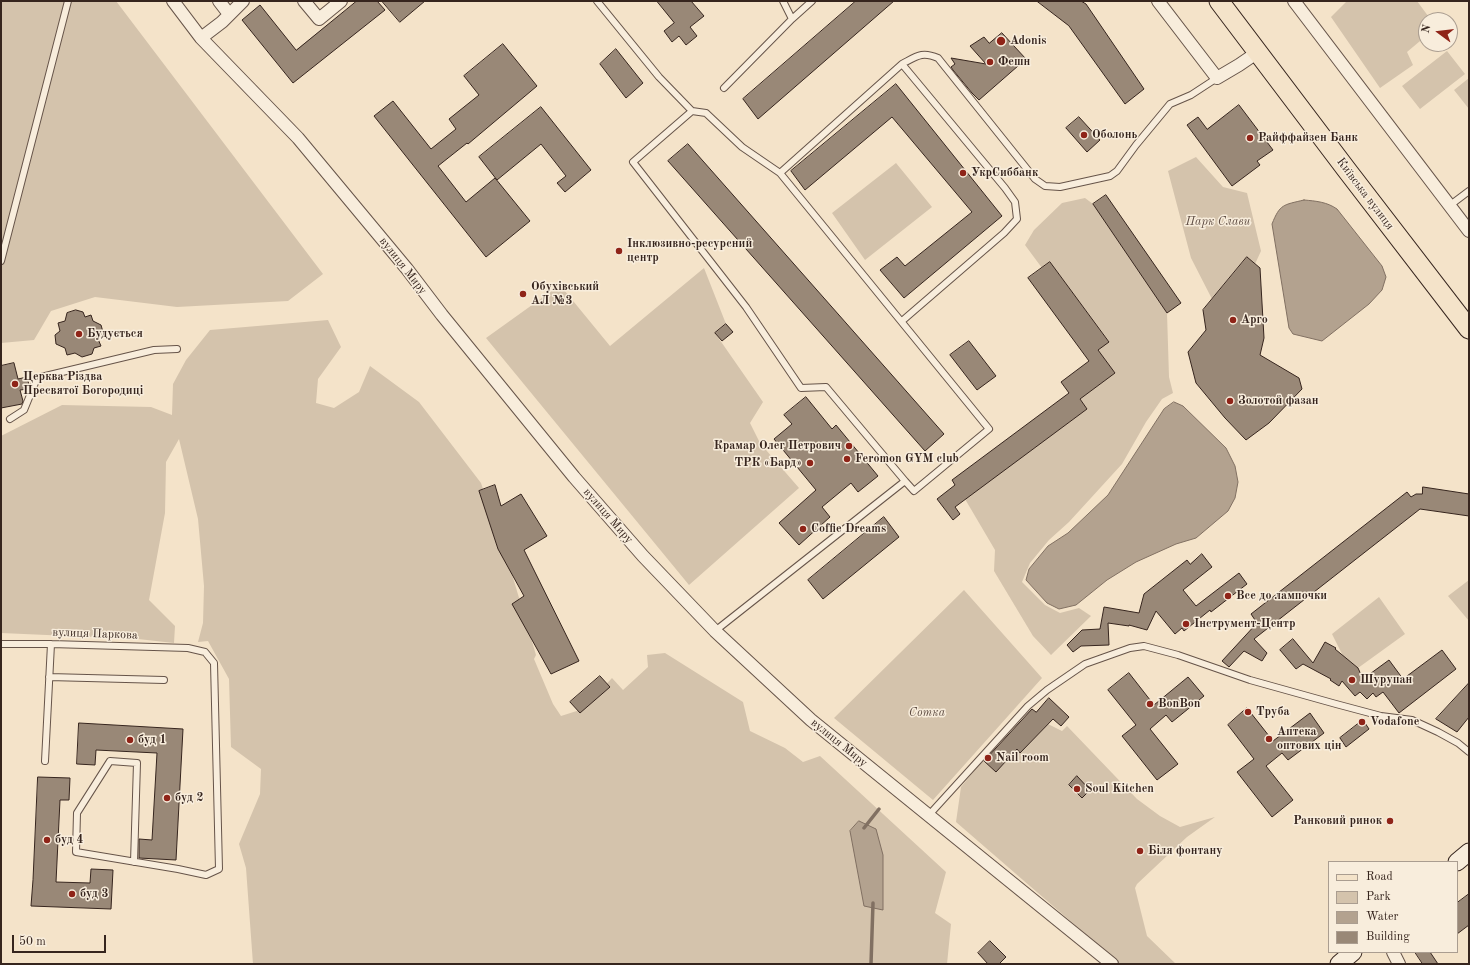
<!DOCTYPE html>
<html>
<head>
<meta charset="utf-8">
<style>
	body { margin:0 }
	#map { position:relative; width:1470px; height:965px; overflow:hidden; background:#f4e3c9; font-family:"Old Standard TT",serif }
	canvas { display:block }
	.frame { position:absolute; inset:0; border:2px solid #36251e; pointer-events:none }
	.legend { position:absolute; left:1328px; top:861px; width:130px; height:92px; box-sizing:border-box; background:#f8eddc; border:1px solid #aa9d90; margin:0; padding:5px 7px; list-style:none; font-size:12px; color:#36251e }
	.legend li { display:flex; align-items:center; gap:8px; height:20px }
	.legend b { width:20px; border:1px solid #aa9d90 }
	.north { position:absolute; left:1418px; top:12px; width:40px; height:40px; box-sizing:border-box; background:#f8eddc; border:1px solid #aa9d90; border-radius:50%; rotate:285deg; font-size:11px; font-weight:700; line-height:16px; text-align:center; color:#36251e }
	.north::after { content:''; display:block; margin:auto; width:14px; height:18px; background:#8f2418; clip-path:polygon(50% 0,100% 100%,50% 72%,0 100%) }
	.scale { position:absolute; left:12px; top:935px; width:94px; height:18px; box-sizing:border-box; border:2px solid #36251e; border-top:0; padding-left:5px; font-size:12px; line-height:14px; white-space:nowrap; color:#36251e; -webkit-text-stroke:3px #f8eddc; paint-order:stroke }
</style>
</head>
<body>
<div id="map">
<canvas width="1470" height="965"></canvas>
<div class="frame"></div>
<ul class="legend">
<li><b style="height:5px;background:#f4e3c9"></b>Road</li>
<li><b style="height:11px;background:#d4c3ac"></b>Park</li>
<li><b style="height:11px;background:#b3a28f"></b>Water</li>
<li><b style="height:11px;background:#987"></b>Building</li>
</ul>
<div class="north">N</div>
<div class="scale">50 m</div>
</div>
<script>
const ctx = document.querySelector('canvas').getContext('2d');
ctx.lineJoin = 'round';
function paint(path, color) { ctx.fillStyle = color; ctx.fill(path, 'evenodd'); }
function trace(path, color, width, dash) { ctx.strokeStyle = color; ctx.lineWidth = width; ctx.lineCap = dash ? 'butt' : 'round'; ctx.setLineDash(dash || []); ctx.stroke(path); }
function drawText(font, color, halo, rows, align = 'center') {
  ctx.font = font + ' "Old Standard TT",serif'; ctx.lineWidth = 3; ctx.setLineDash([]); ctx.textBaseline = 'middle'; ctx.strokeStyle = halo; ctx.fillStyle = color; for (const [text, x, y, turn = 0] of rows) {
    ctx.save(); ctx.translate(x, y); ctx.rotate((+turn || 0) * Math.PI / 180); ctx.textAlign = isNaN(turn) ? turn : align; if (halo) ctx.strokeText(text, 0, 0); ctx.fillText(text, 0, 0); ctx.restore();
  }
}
paint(new Path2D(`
	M1 1H116L323 274 288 301 177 307 95 297 51 311 34 340 1 343Z
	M1347 1H1417L1431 20H1426V36L1407 52 1413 65 1380 88 1331 17Z
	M1447 51 1465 74 1420 109 1402 86Z
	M1469 78V109L1454 90Z
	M1196 157 1223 187 1247 193 1261 251 1255 264 1247 257 1212 299 1191 258 1168 171Z
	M896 163 932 207 865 260 832 213Z
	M1085 198 1093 204 1167 313 1169 377 1173 393 1162 399 1146 422 1122 464 1069 522 1049 540 1030 563 1022 582 1045 605 1060 613 1079 608 1091 616 1051 655 1033 636 994 571 995 550 965 499 1087 409 1080 399 1115 373 1098 350 1109 341 1050 262 1042 268 1025 245 1034 230 1062 203Z
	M704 268 726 324 715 333 763 402 750 423 760 443 799 488 689 585 486 338 560 285 610 346Z
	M328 320 341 347 318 379 316 403 334 408 359 392 370 366 419 402 481 483 514 581 536 655 534 659 553 704 561 716 583 709 612 678 623 690 648 667 647 655 665 653 743 702 750 731 785 748 803 762 820 756 946 872 935 913 951 924 947 964H253L246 868 239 844 260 794 261 769 231 747 229 679 208 641 198 642 203 623 204 586 198 519 179 439 166 462 165 513 149 600 175 626 174 643 138 639 1 633V436L62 405 151 407 172 415 173 384 186 360 210 330Z
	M1469 580V621L1448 596Z
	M964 590 1042 678 933 800 834 718Z
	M1379 597 1405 634 1358 668 1343 656 1332 634Z
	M1048 724 1062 731 1067 726 1137 799 1160 816 1180 827 1215 817 1187 837 1137 884 1135 888 1147 936 1176 964H1120L956 822 961 787 983 760 996 772 1017 749 1020 753Z`), '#d4c3ac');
const water = new Path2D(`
	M1304 200C1316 201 1327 202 1337 209L1382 266 1386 277 1382 290 1369 304 1322 341 1293 334 1289 328 1272 224C1280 204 1283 205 1304 200Z
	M1174 402 1183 406 1226 448 1235 466 1238 482 1235 498 1228 511 1196 538 1176 544 1136 562 1107 580 1076 605 1059 609 1047 603 1026 580 1029 569 1048 546 1068 533 1108 495 1164 409Z
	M859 821 876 829 883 855V910L864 906 850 831Z`);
paint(water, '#b3a28f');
trace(water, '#817062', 1);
trace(new Path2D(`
	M864 828 879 809
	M871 964 873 903`), '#817062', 3.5);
const building = new Path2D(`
	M357 1H377L385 10 293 83 242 20 260 5 296 50Z
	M382 1H425L400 22Z
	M657 1H691L704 16 690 27 697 36 686 45 679 36 672 42 664 31 674 23Z
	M856 1H894L758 119 743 99Z
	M1037 1H1081L1086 4 1144 89 1125 104 1069 26Z
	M1002 33 1026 59 979 100 972 93 953 70 951 67 955 64 951 58 986 64 970 46 984 37 989 43Z
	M503 44 537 86 468 144 467 143 438 166 466 202 495 178 530 221 486 257 374 116 393 101 431 149 456 129 449 119 479 95 464 76Z
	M616 49 643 83 626 98 600 64Z
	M896 84 1002 216 904 298 880 270 897 257 905 266 972 212 892 117 805 190 791 171Z
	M1239 105 1273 150 1257 161 1260 165 1232 186 1187 125 1198 117 1207 129Z
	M541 107 591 170 565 192 557 183 566 176 541 144 497 180 479 157Z
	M1079 117 1100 140 1087 152 1066 128Z
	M688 144 944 434 925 451 668 161Z
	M1106 195 1181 303 1167 313 1093 204Z
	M1247 257 1260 268 1264 338 1260 355 1299 378 1302 389 1269 423 1246 440 1225 418 1196 383 1188 352 1206 330 1203 310Z
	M1050 262 1109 342 1098 350 1115 373 1080 399 1087 409 955 507 960 514 953 520 937 499 955 485 952 480 1069 393 1061 382 1089 361 1028 278Z
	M76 310 83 312 85 317 91 315 93 321 101 325 103 332 98 339 101 346 94 348 92 354 82 357 75 353 67 355 65 348 56 344 55 335 60 331 58 323 65 321 67 313Z
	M726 324 733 332 722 341 715 333Z
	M969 341 996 376 977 390 950 355Z
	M14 363 18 379 27 377 29 385 28 389 20 390 23 401 22 404 1 408V366Z
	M806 397 832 429 836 425 878 476 858 492 851 483 822 507 830 517 799 545 779 523 816 490 774 439 792 424 784 415Z
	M495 485 501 506 521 494 547 536 524 550 579 661 551 674 512 604 524 596 498 549 479 491Z
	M1423 487 1469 494V516L1420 509 1254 639 1267 653 1262 661 1244 651 1229 667 1222 661 1257 623 1251 614 1407 492 1411 497 1416 494H1422Z
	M884 517 899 537 823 599 808 580Z
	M1202 554 1212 567 1183 590 1196 606 1239 573 1247 584 1211 612 1210 610 1184 631 1182 628 1175 634 1156 611 1147 630 1129 625V626L1108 623 1109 645 1081 646 1073 652 1067 645 1082 630 1100 629 1104 607 1139 613 1144 594 1187 560 1190 564Z
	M1293 639 1313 663 1325 642 1336 648 1335 649 1358 668 1363 679 1389 660 1403 679 1442 650 1456 669 1399 713 1383 692 1376 697 1373 693 1367 699 1360 692 1355 696 1342 681 1339 686 1330 680 1331 679 1303 664 1296 669 1280 650Z
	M1129 673 1154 705 1188 677 1204 696 1172 722 1166 715 1150 729 1178 764 1157 780 1122 736 1136 725 1108 690Z
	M600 676 610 687 580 713 570 702Z
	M1469 683V717L1457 732 1436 719Z
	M1049 698 1069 717 1061 726 1053 719 1020 753 1017 749 996 772 984 761 1032 709 1036 712Z
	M1247 708 1273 741 1310 713 1324 733 1288 760 1282 753 1266 766 1293 800 1272 817 1237 772 1254 759 1228 725Z
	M1363 720 1369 729 1346 747 1340 738Z
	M79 723 183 729 176 860 139 858V839L152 840 157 753 96 750 95 765 77 764Z
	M1077 776 1090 790 1082 798 1069 785Z
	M38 777 70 778 69 800H60L56 882 90 883 91 869 113 870 111 909 31 906 33 880Z
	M1469 894V925L1457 934V903Z
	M990 941 1006 957 999 964H988L978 953Z
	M1415 952H1430L1438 964H1423Z`);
paint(building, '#987');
trace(building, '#36251e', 1);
const service = new Path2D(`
	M597 1 659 77 692 111
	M783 1 792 19
	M724 88 792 19 812 1
	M780 173 902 64C917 56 922 51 938 58L1035 179 1045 186 1060 187 1110 176 1117 171 1136 145 1170 104 1191 95 1217 78
	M1449 206 1469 191
	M1 261 68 1
	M902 321 1004 233 1017 219 1015 202 1005 188 902 64
	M10 419 24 410 37 378 154 350 177 349
	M715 631 905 481 826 387 801 388 746 307 633 162 692 111 706 113 742 147 780 173 989 429 914 491 905 481
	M1 644H51L188 648 205 652 214 663 219 869 206 875 178 869 76 852 77 813 110 761 137 763 134 862
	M49 677 164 680
	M45 761 51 644
	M928 816 1028 706 1047 690 1085 664 1130 648 1144 646 1178 655 1250 680 1336 704 1381 716 1412 720 1438 732 1458 743 1469 752`);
const minor = new Path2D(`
	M173 1 201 38 298 138 407 269 442 315 574 477 643 556 715 631 811 720 1112 964
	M219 1 229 14
	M304 1 319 19 341 1
	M1158 1 1217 78 1239 65 1258 52
	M1294 1 1469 231
	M201 38 222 22 243 1
	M1393 952 1399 964`);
const secondary = new Path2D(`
	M1457 862 1469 852
	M1339 964 1353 952`);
const primary = new Path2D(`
	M1219 1 1346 169 1469 329`);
trace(service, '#665449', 8);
trace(minor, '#665449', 14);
trace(secondary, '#36251e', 19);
trace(primary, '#36251e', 21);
trace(service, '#f8eddc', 6);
trace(minor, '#f8eddc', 12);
trace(secondary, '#f8eddc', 17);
trace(primary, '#f4e3c9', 19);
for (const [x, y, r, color] of [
	[1001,41,5,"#8f2418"],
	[990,62,4,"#8f2418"],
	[1084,135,4,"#8f2418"],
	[1250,138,4,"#8f2418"],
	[963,173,4,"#8f2418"],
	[619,251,4,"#8f2418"],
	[523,294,4,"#8f2418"],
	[1233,320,4,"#8f2418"],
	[79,334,4,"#8f2418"],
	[15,384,4,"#8f2418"],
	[1230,401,4,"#8f2418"],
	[849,446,4,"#8f2418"],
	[847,459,4,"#8f2418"],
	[810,463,4,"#8f2418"],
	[803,529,4,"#8f2418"],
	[1228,596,4,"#8f2418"],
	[1186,624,4,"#8f2418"],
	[1352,680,4,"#8f2418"],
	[1150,704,4,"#8f2418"],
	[1248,712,4,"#8f2418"],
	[1362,722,4,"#8f2418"],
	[1269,739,4,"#8f2418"],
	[130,740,4,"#8f2418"],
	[988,758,4,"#8f2418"],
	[1077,789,4,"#8f2418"],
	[167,798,4,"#8f2418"],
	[1390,821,4,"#8f2418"],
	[47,840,4,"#8f2418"],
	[1140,851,4,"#8f2418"],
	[72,894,4,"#8f2418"]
]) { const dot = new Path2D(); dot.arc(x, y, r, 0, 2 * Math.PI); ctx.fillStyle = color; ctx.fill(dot); trace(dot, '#f8eddc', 1.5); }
drawText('bold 12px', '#36251e', '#f8eddc', [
	["Adonis",1010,41],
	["Фешн",998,62],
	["Оболонь",1092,135],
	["Райффайзен Банк",1258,138],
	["УкрСиббанк",971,173],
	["Інклюзивно-ресурсний",627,244],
	["центр",627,258],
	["Обухівський",531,287],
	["АЛ №3",531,301],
	["Арго",1241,320],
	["Будується",87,334],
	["Церква Різдва",23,377],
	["Пресвятої Богородиці",23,391],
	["Золотой фазан",1238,401],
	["Крамар Олег Петрович",841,446,"right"],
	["Feromon GYM club",855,459],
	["ТРК «Бард»",802,463,"right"],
	["Coffie Dreams",811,529],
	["Все до лампочки",1236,596],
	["Інструмент-Центр",1194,624],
	["Шурупан",1360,680],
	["BonBon",1158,704],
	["Труба",1256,712],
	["Vodafone",1370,722],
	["Аптека",1277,732],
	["оптових цін",1277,746],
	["буд 1",138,740],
	["Nail room",996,758],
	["Soul Kitchen",1085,789],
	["буд 2",175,798],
	["Ранковий ринок",1382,821,"right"],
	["буд 4",55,840],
	["Біля фонтану",1148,851],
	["буд 3",80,894]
], 'left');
drawText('12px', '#36251e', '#f8eddc', [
	["Київська вулиця",1365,194,53],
	["вулиця Миру",403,266,52],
	["вулиця Миру",608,516,49],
	["вулиця Паркова",95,634,2],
	["вулиця Миру",839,743,39]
]);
drawText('italic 12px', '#5e4c42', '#f8eddc', [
	["Парк Слави",1218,222],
	["Сотка",927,713]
]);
</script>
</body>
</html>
